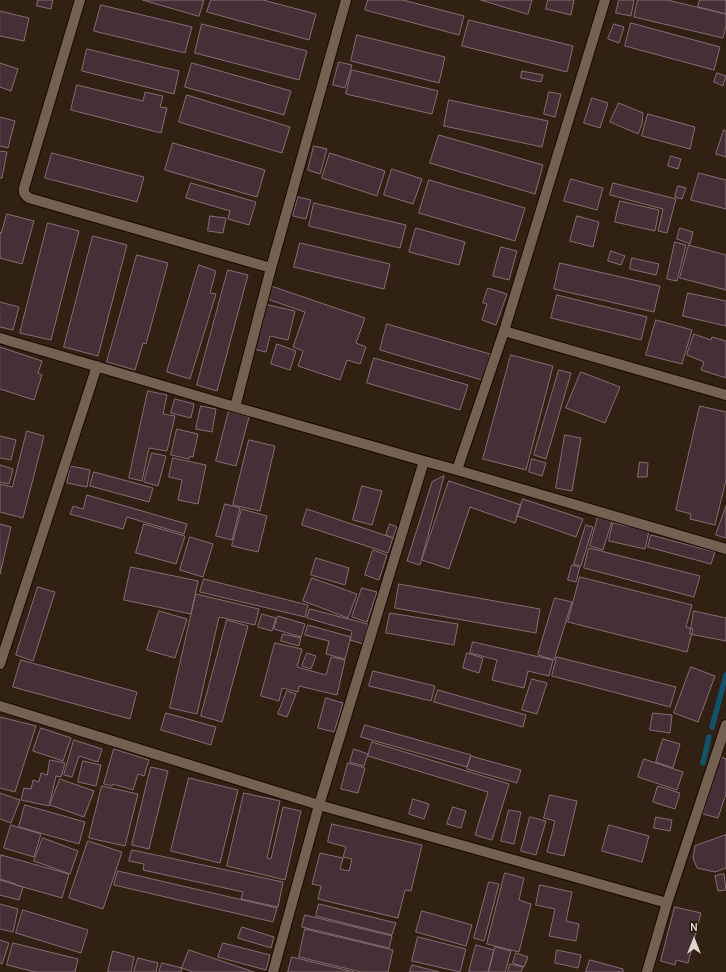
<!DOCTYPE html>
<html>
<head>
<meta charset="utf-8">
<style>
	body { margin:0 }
	#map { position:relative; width:726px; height:972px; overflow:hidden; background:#302113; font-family:Karla,sans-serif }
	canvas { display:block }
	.north { position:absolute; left:674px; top:920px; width:40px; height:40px; -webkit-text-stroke:3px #26170a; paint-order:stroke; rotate:0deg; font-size:11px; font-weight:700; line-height:16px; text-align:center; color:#e0d6cd }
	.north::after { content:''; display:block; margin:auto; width:14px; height:18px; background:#e0d6cd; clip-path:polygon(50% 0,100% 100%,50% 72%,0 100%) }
</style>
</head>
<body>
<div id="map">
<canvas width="726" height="972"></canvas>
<div class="north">N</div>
</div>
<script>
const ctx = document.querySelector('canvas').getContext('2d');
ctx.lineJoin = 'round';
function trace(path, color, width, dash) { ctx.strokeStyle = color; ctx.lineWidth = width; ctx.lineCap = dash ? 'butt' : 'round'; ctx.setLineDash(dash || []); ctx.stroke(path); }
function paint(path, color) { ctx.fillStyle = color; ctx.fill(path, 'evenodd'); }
trace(new Path2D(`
	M712 727 726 675
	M703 763 709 737`), '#12536b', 5.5);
const building = new Path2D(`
	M38 0H53L51 9 37 6Z
	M143 0H204L199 16Z
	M211 0H263L316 14 309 40 207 12Z
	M368 0H403L464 16 459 35 365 10Z
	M481 0H532L528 14Z
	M548 0H574L571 15 546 9Z
	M619 0H634L631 16 616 13Z
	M638 0H667L726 14V26L723 38 634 17Z
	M700 0H726V14L698 7Z
	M101 5 192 27 185 53 94 31Z
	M0 11 29 18 24 41 0 36Z
	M469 20 573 46 567 72 462 46Z
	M631 23 720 47 714 70 625 46Z
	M202 24 307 51 299 80 195 53Z
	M614 24 624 27 619 43 608 39Z
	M357 35 445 57 439 83 351 61Z
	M87 49 179 71 174 94 82 71Z
	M339 62 352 65 345 88 333 85Z
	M0 63 18 69 11 91 0 87Z
	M192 63 291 91 284 115 185 87Z
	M352 70 438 91 432 114 346 94Z
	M522 71 543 75 541 82 521 78Z
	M717 73 726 76 723 86 714 82Z
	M77 85 143 101 145 92 163 96 160 107 167 108 161 133 71 110Z
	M549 92 561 94 555 117 544 114Z
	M187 95 290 127 282 153 179 122Z
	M592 98 608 103 600 128 584 123Z
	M449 100 548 121 542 147 444 126Z
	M619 103 643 113 642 124 638 134 610 122Z
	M648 114 695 127 690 149 642 136Z
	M0 117 15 121 8 148 0 146Z
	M724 130 726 131V157L716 154Z
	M439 135 543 165 535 194 430 163Z
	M173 143 265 170 257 197 165 170Z
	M314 146 327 149 320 174 308 170Z
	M0 151 7 152 2 178H0Z
	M52 153 144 177 137 202 45 178Z
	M330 153 385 171 377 196 322 178Z
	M671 156 681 159 678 169 668 166Z
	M392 169 422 179 413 204 384 195Z
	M699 173 726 180V209L691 200Z
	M571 179 603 188 597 210 564 201Z
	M429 180 525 208 515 241 419 213Z
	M191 183 256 202 249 225 228 219 230 211 186 198Z
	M613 183 676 199 667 233 658 231 663 209 610 195Z
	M678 186 686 188 682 199 675 197Z
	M298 197 311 200 306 219 293 216Z
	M620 201 659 210 655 231 615 222Z
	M314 203 406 225 400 248 309 226Z
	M7 214 34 221 22 264 0 258V232L1 233Z
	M210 216 226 218 223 233 208 231Z
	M577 216 599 222 593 247 570 241Z
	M48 223 79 231 51 340 20 333Z
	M416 228 465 242 459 265 409 252Z
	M680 228 693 232 690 244 677 239Z
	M93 236 127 245 98 356 64 347Z
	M675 242 686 245 677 281 667 279Z
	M300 243 390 264 384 289 294 267Z
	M689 245 726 255V290L680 278Z
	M501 247 517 251 509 280 493 276Z
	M611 251 625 256 621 265 608 261Z
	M137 255 168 263 146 344 143 343 135 370 107 362Z
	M632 258 659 264 656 275 630 269Z
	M560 263 660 286 654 312 554 289Z
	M199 265 216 271 210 293 216 294 190 379 167 372Z
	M228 270 248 275 217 391 197 385Z
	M271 286 365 318 356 343 366 347 360 364 347 360 340 380 298 366 303 351 293 347 305 312 267 299Z
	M488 288 507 294 496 325 482 320 487 304 483 303Z
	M688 293 726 301V326L683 316Z
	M557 295 647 317 641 340 551 318Z
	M0 302 19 307 13 330 0 327Z
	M264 304 295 311 288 340 270 336 266 352 253 349Z
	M656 320 692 330 682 364 646 355Z
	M387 324 490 354 482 380 380 350Z
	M694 334 711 340 712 337 726 341V378L701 370 704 362 687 355Z
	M277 344 296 351 290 370 271 364Z
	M0 347 42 361 38 373 42 375 34 400 0 389Z
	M511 355 553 366 526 470 483 459Z
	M374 358 468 385 460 410 367 383Z
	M559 370 571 373 546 459 534 455Z
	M581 372 620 387 605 423 566 408Z
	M148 391 167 395 163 414 175 416 167 451 149 448 142 481 129 478Z
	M175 399 194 404 191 418 171 413Z
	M201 406 216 409 212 432 196 429Z
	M700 406 726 412V480L715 525 690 519 691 514 676 510Z
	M229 411 249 417 236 466 216 461Z
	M177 429 198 434 193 457 190 456 189 459 171 455Z
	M27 431 44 436 23 518 0 512V484L12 487Z
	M565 435 581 438 572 491 556 488Z
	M0 436 16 440 11 460 0 458Z
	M249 440 275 446 260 511 233 505Z
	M152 453 166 456 158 486 144 482Z
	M173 458 206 465 198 504 178 500 182 480 169 477Z
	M532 459 546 463 542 476 529 472Z
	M640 462 648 463 647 477H638Z
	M0 465 13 469 9 484 0 482Z
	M71 466 90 470 87 487 67 483Z
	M94 472 153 488 149 502 90 486Z
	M444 476 420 565 407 561 432 482Z
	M449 481 521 505 515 523 470 507 449 569 422 560Z
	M362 486 382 491 372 525 353 520Z
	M87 495 187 524 184 534 127 517 123 529 70 514 73 506 83 509Z
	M523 499 583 519 576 537 517 516Z
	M225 504 240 508 232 540 216 536Z
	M726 506V538L716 535Z
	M242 509 267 516 258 552 232 546Z
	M307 509 393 538 388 553 302 525Z
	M598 517 612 521 603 550 590 546Z
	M613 523 649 531 645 549 609 541Z
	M0 524 11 527 0 574Z
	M144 524 185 536 176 564 136 553Z
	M390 524 397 527 393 538 386 535Z
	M586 525 593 527 581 566 574 564Z
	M651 535 715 552 711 564 648 547Z
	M190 537 213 544 203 577 180 570Z
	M589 548 700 576 694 597 584 568Z
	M373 550 387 555 379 580 365 575Z
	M316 558 349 568 345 585 311 575Z
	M572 565 580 567 576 582 568 580Z
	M131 567 198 581 191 614 124 600Z
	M580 577 692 605 686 627 693 629 687 652 568 622Z
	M312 578 357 594 348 618 303 601Z
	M204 579 308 605 305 617 200 592Z
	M399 584 540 609 536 633 395 608Z
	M38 587 55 592 33 661 16 655Z
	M362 588 377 592 367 622 352 617Z
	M196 594 259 609 255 625 219 617 197 714 170 708Z
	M555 598 572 602 554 660 538 655Z
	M310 609 368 624 363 644 350 640 352 631 307 618Z
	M159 611 187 619 175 658 147 650Z
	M694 611 726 618V641L690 634Z
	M390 613 458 624 454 645 386 633Z
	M262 614 276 618 272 631 258 627Z
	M278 616 305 624 301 637 274 629Z
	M227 620 248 626 222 722 201 716Z
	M308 625 351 637 345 659 326 654 329 641 305 635Z
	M283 634 301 638 299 646 281 641Z
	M473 642 553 660 549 676 528 671 524 688 492 680 497 660 470 653Z
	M275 643 302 649 297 667 326 675 331 657 345 660 337 695 299 686 298 692 282 688 279 701 261 696Z
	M307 653 316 656 311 669 302 666Z
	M467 653 483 658 479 673 463 668Z
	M557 657 676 687 670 707 552 676Z
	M21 660 137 692 130 719 13 687Z
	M691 667 715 676 698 722 674 713Z
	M373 671 435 686 431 701 369 686Z
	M532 679 547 683 537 714 522 710Z
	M438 690 526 715 523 727 434 702Z
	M287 691 296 694 287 717 278 714Z
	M326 698 343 703 334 732 318 728Z
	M166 713 216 727 211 745 161 730Z
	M653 713 672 715 670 733 650 730Z
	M0 717 36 726 15 792 0 788Z
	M365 725 471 755 467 767 361 737Z
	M41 728 71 738 63 761 33 751Z
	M663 739 680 744 673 768 656 762Z
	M74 740 102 749 98 762 79 756 72 777 64 775Z
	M372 742 509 784 492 840 475 835 488 792 368 756Z
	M114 749 149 760 144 776 138 774 133 790 113 784 112 786 104 784Z
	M354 749 368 754 364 766 350 762Z
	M471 756 521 770 517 783 467 769Z
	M721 757 726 759V794L718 818 703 814Z
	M644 759 683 772 677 790 638 777Z
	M50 760 65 763 61 777 56 776 49 806 21 800 24 788 31 789 33 780 39 782 41 773 47 775Z
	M83 761 101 765 96 786 78 782Z
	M348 763 365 768 358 793 341 789Z
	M151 767 168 771 149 849 132 845Z
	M189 778 238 790 220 863 171 851Z
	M60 779 94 791 84 817 50 805Z
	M102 786 138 794 125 846 89 838Z
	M658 786 680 793 675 809 653 802Z
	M0 793 20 800 11 823 0 819Z
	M244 793 280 801 267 858 271 859 283 807 301 811 285 880 227 866Z
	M550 795 577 801 564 856 547 852 555 821 544 818Z
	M413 799 429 804 424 819 409 814Z
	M25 805 85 822 79 844 19 827Z
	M453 807 466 811 461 828 447 824Z
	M509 810 521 812 514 844 501 841Z
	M530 817 546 821 536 855 521 851Z
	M656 817 672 820 670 831 654 828Z
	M332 824 422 845 411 891 405 890 398 918 318 899 321 886 312 884 320 853 343 858 340 869 349 871 352 859 343 857 346 847 328 842Z
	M11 825 41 834 34 857 4 848Z
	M609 825 649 836 642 862 602 851Z
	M726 835V868L715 872 697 868 693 858 695 846Z
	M43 838 78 851 70 874 34 861Z
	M88 841 122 852 103 909 69 898Z
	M132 850 283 882 278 907 241 899 243 892 143 870 144 864 129 861Z
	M1 855 69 874 62 898 16 885V884L0 879V859Z
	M118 871 277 908 273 922 114 885Z
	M505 873 524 878 519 900 531 904 519 952 487 944Z
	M724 874 726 890 718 891 715 876Z
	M0 880 23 887 19 900 0 895Z
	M489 882 499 884 484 941 474 938Z
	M540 885 572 892 566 921 579 924 576 941 549 936 555 909 536 905Z
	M0 904 18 909 13 932 0 929Z
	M319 904 396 923 392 935 316 916Z
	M675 907 701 913 688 963 676 960 675 965 661 961Z
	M23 910 88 930 81 953 16 933Z
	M422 911 472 925 466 946 416 932Z
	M305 915 392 936 389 948 302 927Z
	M242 927 274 937 271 948 238 938Z
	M305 929 393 950 388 972H361L299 957Z
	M418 937 466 949 460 972 412 961Z
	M0 940 9 943 2 964 0 963Z
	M13 943 78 959 75 972H35L7 965Z
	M223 943 270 955 266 970 218 957Z
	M476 945 494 950 488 972H469Z
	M495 947 511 951 505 972H489Z
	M189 950 254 972H193L182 968Z
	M557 950 581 955 578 968 555 963Z
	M113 951 134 957 131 972H108Z
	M516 953 528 957 524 967 513 963Z
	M292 957 354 972H288Z
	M138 958 158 963 156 972H134Z
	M590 960 623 969V972H586Z
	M162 963 182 968 181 972H159Z
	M510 964 523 967 521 972H508Z
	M412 965 439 972H410Z`);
paint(building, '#463037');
trace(building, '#866d74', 1);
const minor = new Path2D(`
	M80 0 24 188C23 193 25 195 29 198L271 268
	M504 331 726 395
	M0 338 235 407 424 461 457 470 726 549
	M235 407 271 268 346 0
	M457 470 504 331 605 0
	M0 664 97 366
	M0 706 319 805 667 903
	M273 972 319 805 424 461
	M647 972 667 903 726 725`);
trace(minor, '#180a01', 12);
trace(minor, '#746152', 10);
</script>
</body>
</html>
